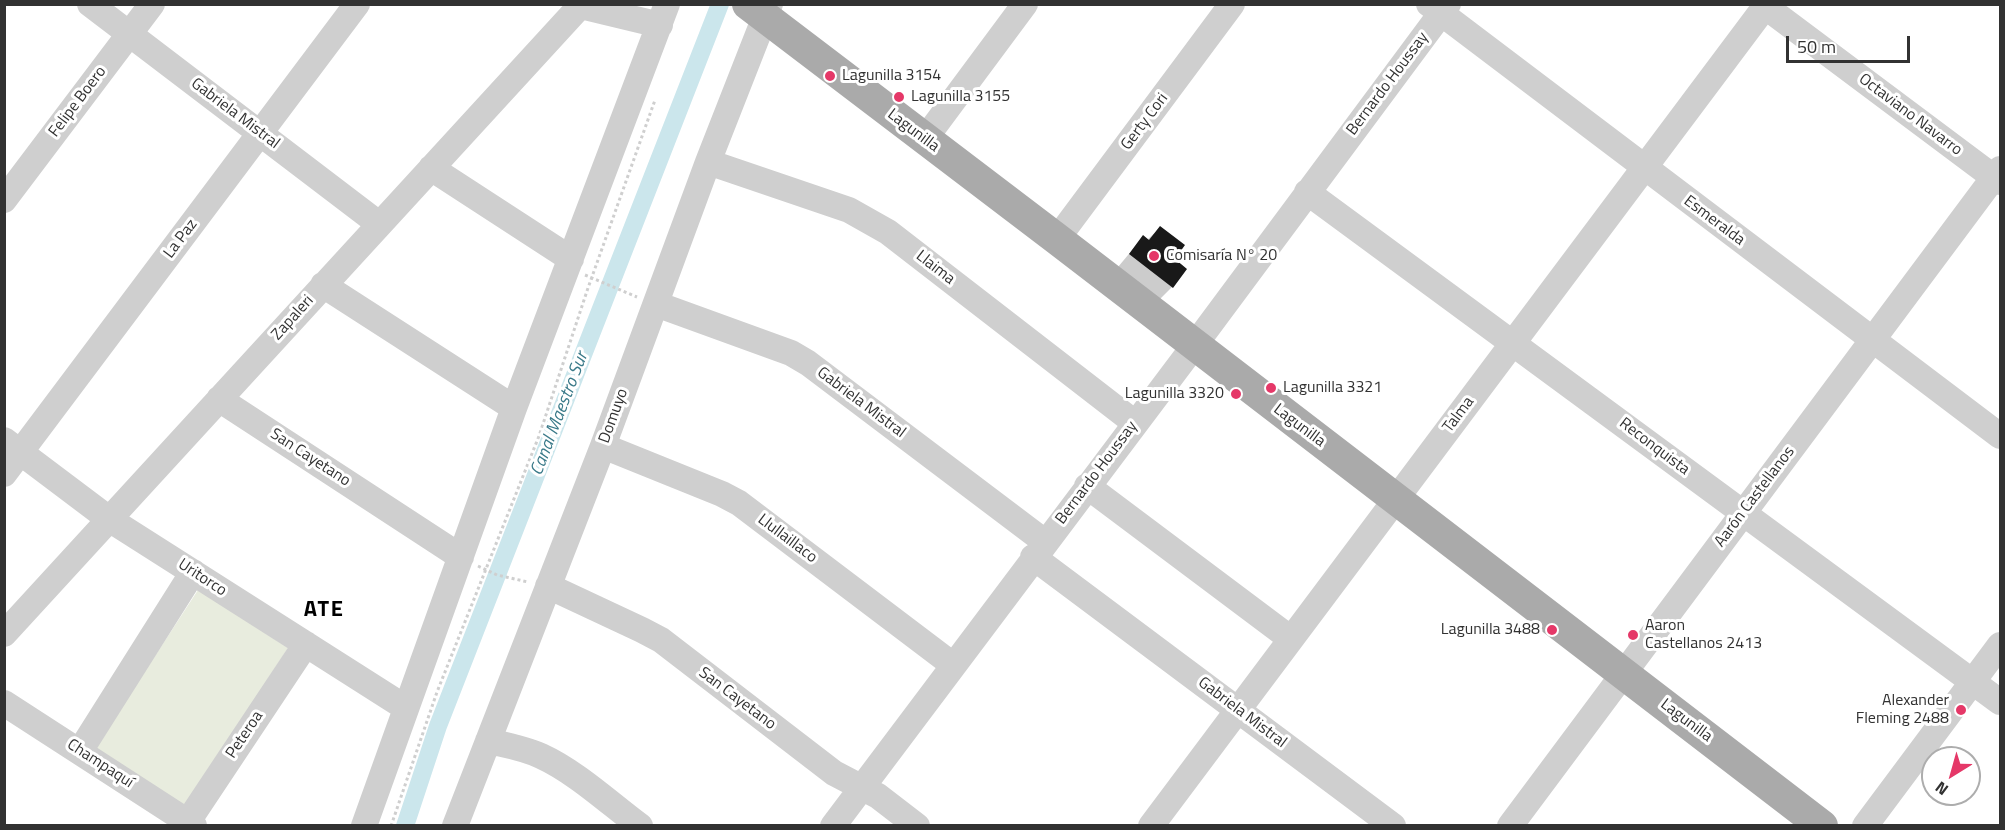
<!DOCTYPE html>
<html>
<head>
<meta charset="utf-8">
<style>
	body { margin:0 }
	#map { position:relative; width:2005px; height:830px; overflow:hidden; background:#fff; font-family:"Titillium Web",sans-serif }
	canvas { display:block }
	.frame { position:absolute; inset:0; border:6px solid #323232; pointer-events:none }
	.north { position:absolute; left:1921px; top:746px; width:60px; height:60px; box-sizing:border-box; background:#fff; border:2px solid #adadad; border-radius:50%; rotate:217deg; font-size:16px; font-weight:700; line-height:24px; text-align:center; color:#323232 }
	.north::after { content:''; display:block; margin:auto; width:21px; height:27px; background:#e53868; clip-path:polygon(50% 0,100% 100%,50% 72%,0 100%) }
	.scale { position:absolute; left:1786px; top:36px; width:124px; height:27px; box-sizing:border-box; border:3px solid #323232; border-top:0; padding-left:8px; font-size:18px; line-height:21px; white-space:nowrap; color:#323232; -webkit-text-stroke:4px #fff; paint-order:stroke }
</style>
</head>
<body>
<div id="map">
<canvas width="2005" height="830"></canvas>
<div class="frame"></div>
<div class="north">N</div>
<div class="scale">50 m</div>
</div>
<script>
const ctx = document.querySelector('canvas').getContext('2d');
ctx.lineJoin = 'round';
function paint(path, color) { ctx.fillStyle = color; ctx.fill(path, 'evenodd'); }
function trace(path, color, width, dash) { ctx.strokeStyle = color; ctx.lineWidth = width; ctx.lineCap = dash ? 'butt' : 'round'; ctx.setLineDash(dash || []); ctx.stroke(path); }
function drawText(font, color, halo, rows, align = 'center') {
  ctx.font = font + ' "Titillium Web",sans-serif'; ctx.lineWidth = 6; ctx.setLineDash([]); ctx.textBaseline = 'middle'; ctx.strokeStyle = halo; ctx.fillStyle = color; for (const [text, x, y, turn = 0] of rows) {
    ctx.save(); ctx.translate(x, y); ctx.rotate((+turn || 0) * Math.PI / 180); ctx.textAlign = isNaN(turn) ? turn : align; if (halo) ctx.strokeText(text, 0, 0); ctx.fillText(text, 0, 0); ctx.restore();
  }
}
paint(new Path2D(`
	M198 590 288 648 183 809 93 751Z`), '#e8ecde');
paint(new Path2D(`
	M1160 228 1173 259 1172 287 1160 299 1118 267 1143 237 1147 240Z`), '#0003');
trace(new Path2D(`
	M405 826 438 726 720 4`), '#cbe6ec', 18);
paint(new Path2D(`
	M1160 226 1185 245 1175 259 1187 269 1173 288 1129 254 1143 235 1149 240Z`), '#191919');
trace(new Path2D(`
	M585 275 637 297
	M478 566 497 575 528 582
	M391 826 437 692 539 436 588 288 655 100`), '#cfcfcf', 3, [3, 3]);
trace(new Path2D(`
	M90 4 379 224
	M1429 4 2000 436
	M1762 4 2000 182
	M581 6 660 25
	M924 140 1025 4
	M708 162 849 210 888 232 1135 423
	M431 168 571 259
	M1307 192 2000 702
	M4 200 152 4
	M1057 239 1232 4
	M323 285 514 408
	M656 304 791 353 808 363 1045 542
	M219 399 461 557
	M4 440 109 519 406 708
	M603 446 722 494 739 503 953 665
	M4 474 357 4
	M1087 486 1291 639
	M1033 557 1393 826
	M548 586 642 630 661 640 834 773 878 796 917 826
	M4 634 582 4
	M4 703 194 826
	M488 741C506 745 524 748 541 756 576 772 609 803 640 826
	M80 751 193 572
	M185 826 306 644
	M364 826 514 408 667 4
	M455 826 603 446 708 162 770 4
	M833 826 1194 346 1448 4
	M1151 826 1767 4
	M1510 826 2000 169
	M1865 826 2000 645`), '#cfcfcf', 26);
trace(new Path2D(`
	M748 4 1057 239 1822 826`), '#aaa', 32);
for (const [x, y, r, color] of [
	[830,76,6,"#e53868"],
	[899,97,6,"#e53868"],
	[1154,256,6,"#e53868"],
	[1271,388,6,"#e53868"],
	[1236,394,6,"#e53868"],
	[1552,630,6,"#e53868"],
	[1633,635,6,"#e53868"],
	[1961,710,6,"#e53868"]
]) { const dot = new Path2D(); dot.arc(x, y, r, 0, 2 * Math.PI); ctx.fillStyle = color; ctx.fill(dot); trace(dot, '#fff', 2); }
drawText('16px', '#323232', '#fff', [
	["Lagunilla 3154",842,76],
	["Lagunilla 3155",911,97],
	["Comisaría N° 20",1166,256],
	["Lagunilla 3321",1283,388],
	["Lagunilla 3320",1224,394,"right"],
	["Aaron",1645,626],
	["Castellanos 2413",1645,644],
	["Lagunilla 3488",1540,630,"right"],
	["Alexander",1949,701,"right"],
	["Fleming 2488",1949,719,"right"]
], 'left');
drawText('16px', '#323232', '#fff', [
	["Bernardo Houssay",1388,84,-53],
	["Felipe Boero",78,102,-53],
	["Gabriela Mistral",235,114,37],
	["Octaviano Navarro",1910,115,37],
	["Gerty Cori",1145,122,-53],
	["Lagunilla",913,131,37],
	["Esmeralda",1714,221,37],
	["La Paz",181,239,-53],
	["Llaima",935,268,38],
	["Zapaleri",293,318,-48],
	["Gabriela Mistral",861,403,37],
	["Talma",1459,415,-53],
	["Domuyo",614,416,-70],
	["Lagunilla",1299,426,37],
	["Reconquista",1654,447,37],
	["San Cayetano",310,458,33],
	["Bernardo Houssay",1097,473,-53],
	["Aarón Castellanos",1755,497,-53],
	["Llullaillaco",787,539,37],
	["Uritorco",202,578,33],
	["San Cayetano",737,699,37],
	["Gabriela Mistral",1242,713,37],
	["Lagunilla",1686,721,37],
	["Peteroa",245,735,-56],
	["Champaquí",100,764,33]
]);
drawText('italic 18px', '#3a7a89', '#fff', [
	["Canal Maestro Sur",560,414,-69]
]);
ctx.letterSpacing = '1.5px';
drawText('bold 22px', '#000', '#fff', [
	["ATE",324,611]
]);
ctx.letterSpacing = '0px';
</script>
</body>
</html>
